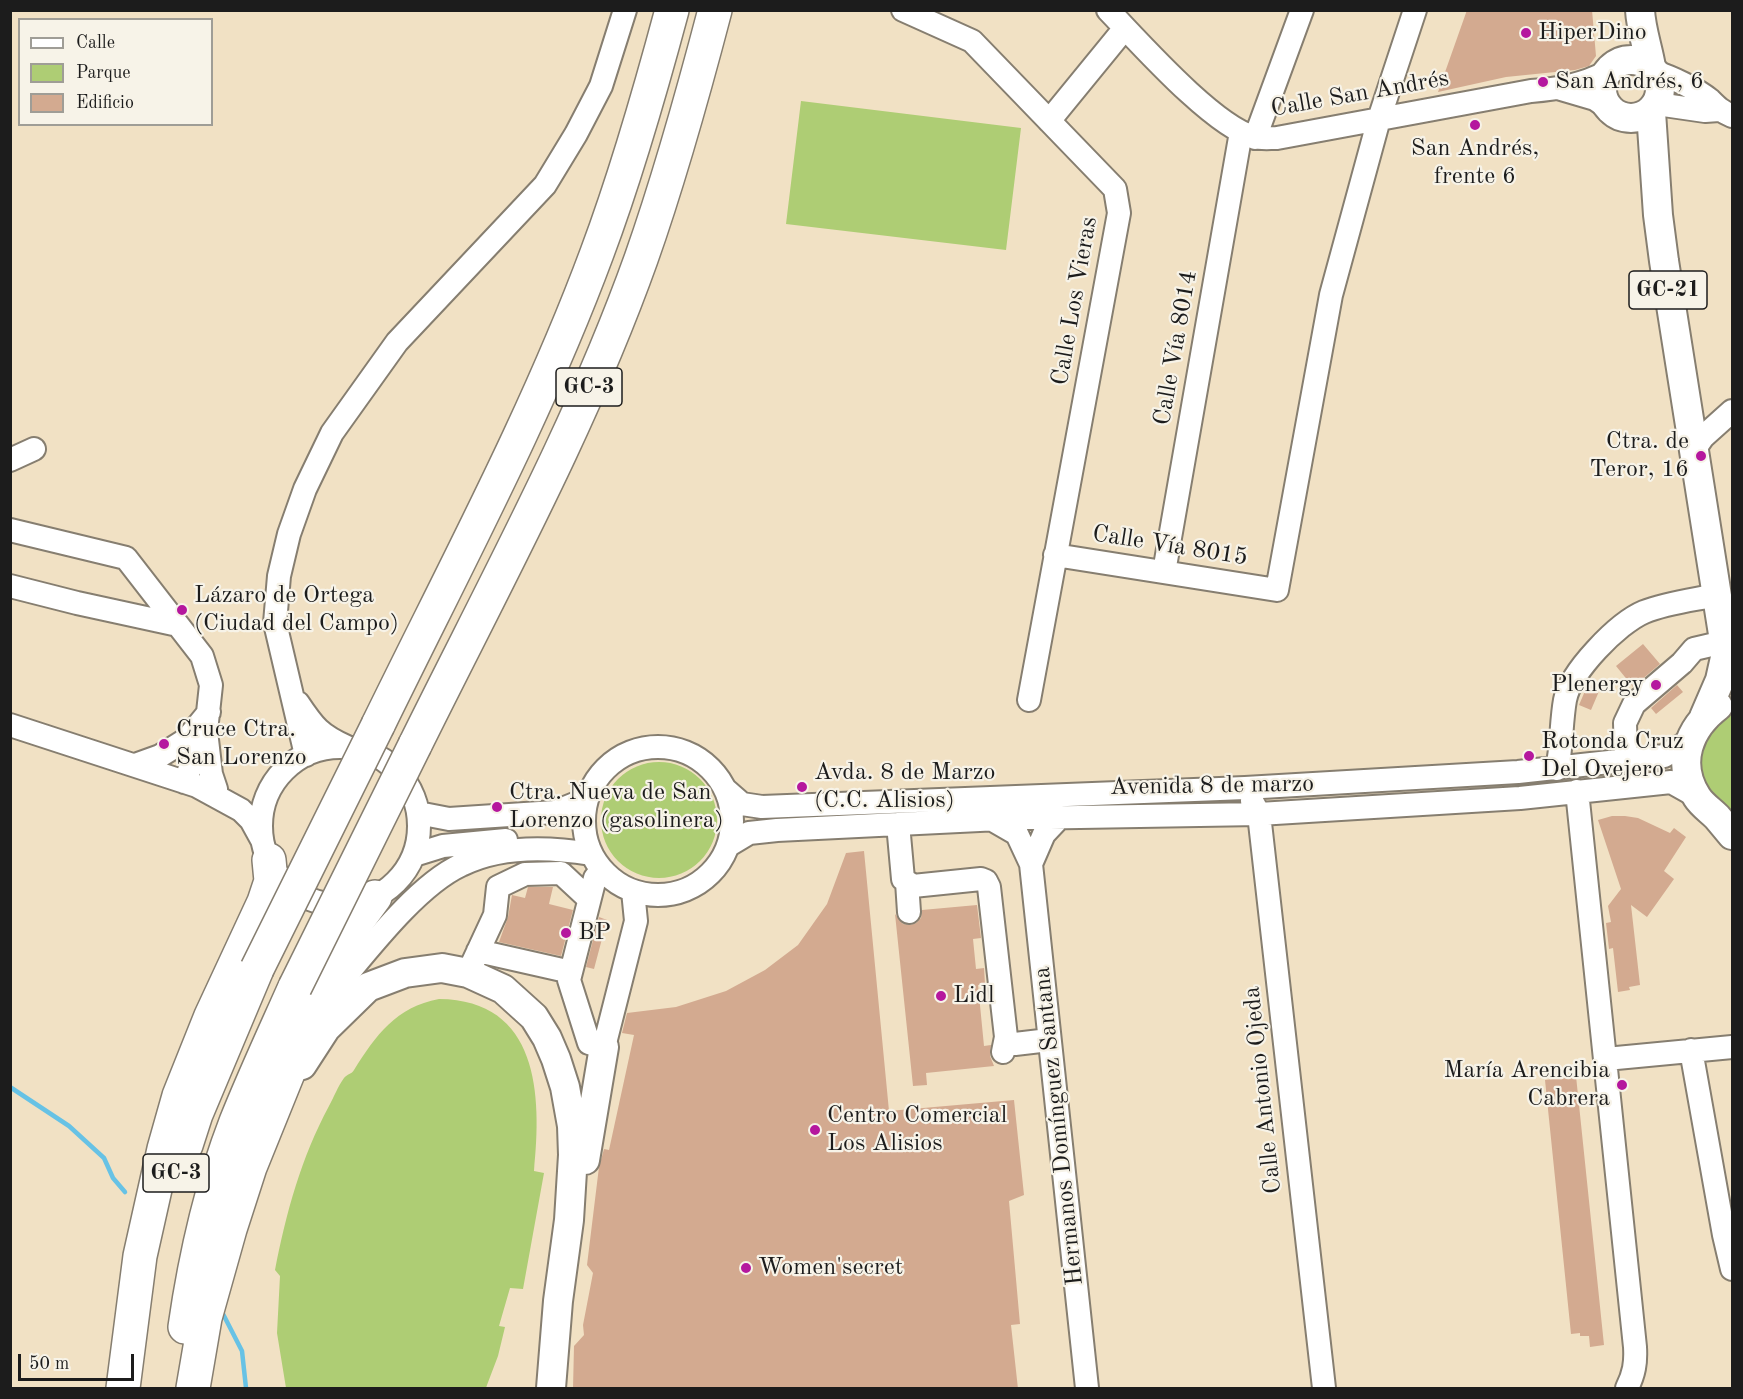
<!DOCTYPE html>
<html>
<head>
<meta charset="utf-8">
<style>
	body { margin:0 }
	#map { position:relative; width:1743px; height:1399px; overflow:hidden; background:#f1e1c4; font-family:"Old Standard TT",serif }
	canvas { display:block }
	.frame { position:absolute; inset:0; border:12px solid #1c1c1c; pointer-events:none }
	.legend { position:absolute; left:18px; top:18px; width:195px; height:108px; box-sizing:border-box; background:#f7f3e8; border:2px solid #9f9d96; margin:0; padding:8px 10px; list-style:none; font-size:18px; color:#1c1c1c }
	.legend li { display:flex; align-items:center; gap:12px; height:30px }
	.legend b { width:30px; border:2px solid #9f9d96 }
	.scale { position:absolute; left:18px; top:1354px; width:116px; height:27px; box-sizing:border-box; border:3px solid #1c1c1c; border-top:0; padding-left:8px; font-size:18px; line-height:21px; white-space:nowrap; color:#1c1c1c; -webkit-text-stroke:4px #f7f3e8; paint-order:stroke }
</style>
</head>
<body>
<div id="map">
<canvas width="1743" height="1399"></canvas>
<div class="frame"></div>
<ul class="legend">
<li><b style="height:8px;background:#fff"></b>Calle</li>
<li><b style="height:16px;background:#aecd74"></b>Parque</li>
<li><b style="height:16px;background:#d3aa90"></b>Edificio</li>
</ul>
<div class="scale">50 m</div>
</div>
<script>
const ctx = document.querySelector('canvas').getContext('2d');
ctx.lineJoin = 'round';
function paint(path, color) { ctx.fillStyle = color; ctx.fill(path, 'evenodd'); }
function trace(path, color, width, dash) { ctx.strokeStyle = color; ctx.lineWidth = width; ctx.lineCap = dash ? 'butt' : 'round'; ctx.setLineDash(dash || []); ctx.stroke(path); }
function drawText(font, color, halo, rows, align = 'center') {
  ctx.font = font + ' "Old Standard TT",serif'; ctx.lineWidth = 4.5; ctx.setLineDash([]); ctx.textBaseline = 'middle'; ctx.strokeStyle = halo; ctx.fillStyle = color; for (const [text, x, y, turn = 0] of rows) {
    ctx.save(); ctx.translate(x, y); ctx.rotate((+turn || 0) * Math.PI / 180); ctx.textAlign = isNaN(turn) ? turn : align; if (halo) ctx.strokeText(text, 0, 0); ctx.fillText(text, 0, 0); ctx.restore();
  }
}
paint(new Path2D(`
	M801 101 1021 128 1006 250 786 224Z
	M1732 715V810C1688 795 1690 730 1732 715Z
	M601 820a58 58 0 1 1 116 0a58 58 0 1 1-116 0Z
	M439 999C539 1000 542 1095 534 1171L544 1173 523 1289 510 1288 499 1326 505 1327 498 1356 487 1385 486 1388H286L277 1333 280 1276 275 1270C286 1213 301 1158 329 1106 334 1097 338 1086 344 1078 347 1074 352 1074 354 1070 376 1035 396 1007 439 999Z`), '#aecd74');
trace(new Path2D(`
	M10 1087 69 1126 104 1158 113 1178 125 1192
	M222 1312 242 1351 246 1388`), '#67c2e5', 4.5);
paint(new Path2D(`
	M1467 10H1592L1596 56 1589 66 1575 70 1506 77 1438 92Z
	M1643 644 1660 664 1633 687 1616 666Z
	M1588 684 1600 689 1591 710 1579 705Z
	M1677 685 1683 692 1656 714 1651 708Z
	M1612 816H1625L1638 818 1670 833 1674 828 1686 837 1664 871 1674 879 1647 917 1631 905 1640 985 1629 987 1630 990 1618 992 1613 948 1609 949 1606 923 1611 922 1608 906 1621 889 1598 820Z
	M864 851 889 1111 1014 1100 1024 1195 1009 1201 1020 1324 1011 1325 1018 1389H573L574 1346 584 1335 583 1325 593 1273 587 1265 599 1167 604 1149 609 1150 634 1035 622 1033 627 1013 676 1007 726 991 765 970 798 945 827 904 846 853Z
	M528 887H553L549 904 573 910 561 956 499 942 508 917 512 895 525 898Z
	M977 905 981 938 973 939 976 969 984 968 985 984 978 985 984 1046 991 1045 990 1056 994 1066 926 1073 927 1085 913 1086 895 914 903 924 910 925 916 923 921 918 922 910Z
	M599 917 607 920 594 969 586 967Z
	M1576 1076 1604 1345 1590 1347 1589 1336H1580V1333L1571 1334 1545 1080Z`), '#d3aa90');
const minor = new Path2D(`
	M903 10 972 41 1115 189 1119 213 1029 700
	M1108 10C1139 42 1213 126 1254 137 1261 139 1269 138 1277 138L1531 91C1558 89 1583 85 1607 72
	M1655 72C1671 77 1697 89 1710 100 1718 108 1721 111 1732 116
	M1561 89 1595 99 1608 108
	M1657 104 1705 111 1719 110
	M1049 121 1125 28
	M1255 138 1302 10
	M1694 450 1703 437 1732 411
	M10 460 34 449
	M10 530 126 558 202 656 211 685 206 731 211 774 216 789
	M1055 555 1277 590 1331 295 1379 119 1415 10
	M1164 572 1241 132
	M10 586 77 603 178 625
	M298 703C314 727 320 735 347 747
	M10 725 197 786 241 810 251 820 262 840
	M584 821a74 74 0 1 1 148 0a74 74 0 1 1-148 0Z
	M261 826a79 79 0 1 1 158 0a79 79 0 1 1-158 0Z
	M306 755 275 623 279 576 289 534 305 489 332 433 397 342 545 185 576 134 601 86 625 10
	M1626 760 1625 723 1634 704 1682 663 1694 649 1724 642
	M135 765 160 756 187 739 209 712
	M1557 769C1562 746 1561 722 1565 700 1570 672 1618 623 1644 612 1666 603 1693 600 1717 595
	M184 782 206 733
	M726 790 742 804 762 807 1245 788 1518 772 1664 756 1689 741
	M1577 791 1635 1347C1636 1363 1634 1374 1627 1388
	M1252 801 1259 814 1324 1388
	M418 813 449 819 555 812 587 799
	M991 819 1017 834 1031 864 1087 1388
	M898 824 903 879 913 886 981 879 986 881 989 887 1006 1037 1003 1052
	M729 845 749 833 777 830 1020 818 1259 814 1520 798 1671 782 1696 796
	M414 855 443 846 506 840
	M1031 864 1044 834 1060 817
	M601 870 595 878 569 980 589 1043 604 1047 636 921 633 891
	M907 882 909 912
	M478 951 571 972
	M468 973 495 915 498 887 525 874 561 873 589 899
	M335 992 340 983C371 946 418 885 461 865 501 845 549 847 591 854
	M1006 1037 1010 1043 1015 1044 1049 1040
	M1691 1050 1724 1235 1732 1269
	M1606 1059 1732 1047`);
const major = new Path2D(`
	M1640 10C1641 30 1648 48 1651 67
	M1602 89a29 29 0 1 1 58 0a29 29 0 1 1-58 0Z
	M1651 112 1658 215 1664 261 1726 653 1720 680 1704 717
	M1718 706C1689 728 1675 763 1697 797 1702 805 1710 810 1717 817 1722 823 1727 829 1732 835
	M302 1065 326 1028 368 987 405 973 442 968 468 973 503 989 534 1017 547 1038 556 1059 565 1087 572 1126 573 1155 569 1220 558 1301 551 1388
	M585 1160 604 1047`);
const highway = new Path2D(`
	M378 725C454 569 537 415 597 253 627 173 650 92 672 10
	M415 745C494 585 581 427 641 259 670 177 693 94 715 10
	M186 1145 196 1114 257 969
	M185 1327C195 1258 211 1187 236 1122 254 1077 275 1032 295 987
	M123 1388 140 1256 164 1149 179 1096 211 1016 264 902 271 881 269 860
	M193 1388 205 1318 230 1229 250 1167 301 1041 353 927 375 897`);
trace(minor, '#867e70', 26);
trace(major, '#867e70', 32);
trace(highway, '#867e70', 36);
trace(minor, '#fff', 22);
trace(major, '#fff', 28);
trace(highway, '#fff', 33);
const highwayBridge = new Path2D(`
	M257 969 378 725
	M295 987 415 745`);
trace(highwayBridge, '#867e70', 36, []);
trace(highwayBridge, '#fff', 33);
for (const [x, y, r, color] of [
	[1526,33,6,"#b5179e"],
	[1543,82,6,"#b5179e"],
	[1475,125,6,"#b5179e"],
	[1701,456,6,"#b5179e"],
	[182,610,6,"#b5179e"],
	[1656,685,6,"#b5179e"],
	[164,744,6,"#b5179e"],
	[1529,756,6,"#b5179e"],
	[802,787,6,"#b5179e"],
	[497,807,6,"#b5179e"],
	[566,933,6,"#b5179e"],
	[941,996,6,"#b5179e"],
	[1622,1085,6,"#b5179e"],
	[815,1130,6,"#b5179e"],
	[746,1268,6,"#b5179e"]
]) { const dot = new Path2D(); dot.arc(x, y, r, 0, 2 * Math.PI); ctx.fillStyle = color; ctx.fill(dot); trace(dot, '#f7f3e8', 2); }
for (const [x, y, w] of [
	[1668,290,78],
	[589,387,66],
	[176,1173,66]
]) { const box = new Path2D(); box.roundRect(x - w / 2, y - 19, w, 38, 4.5); ctx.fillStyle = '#f7f3e8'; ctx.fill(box); trace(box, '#1c1c1c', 1.5); }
drawText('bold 22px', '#1c1c1c', null, [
	["GC-21",1668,290],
	["GC-3",589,387],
	["GC-3",176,1173]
]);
drawText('24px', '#1c1c1c', '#f7f3e8', [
	["HiperDino",1538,33],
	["San Andrés, 6",1555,82],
	["San Andrés,",1475,149,"center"],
	["frente 6",1475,177,"center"],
	["Ctra. de",1689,442,"right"],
	["Teror, 16",1689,470,"right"],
	["Lázaro de Ortega",194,596],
	["(Ciudad del Campo)",194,624],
	["Plenergy",1644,685,"right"],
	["Cruce Ctra.",176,730],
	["San Lorenzo",176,758],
	["Rotonda Cruz",1541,742],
	["Del Ovejero",1541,770],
	["Avda. 8 de Marzo",814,773],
	["(C.C. Alisios)",814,801],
	["Ctra. Nueva de San",509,793],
	["Lorenzo (gasolinera)",509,821],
	["BP",578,933],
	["Lidl",953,996],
	["María Arencibia",1610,1071,"right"],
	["Cabrera",1610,1099,"right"],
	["Centro Comercial",827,1116],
	["Los Alisios",827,1144],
	["Women'secret",758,1268]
], 'left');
drawText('24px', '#1c1c1c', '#f7f3e8', [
	["Calle San Andrés",1360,94,-10],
	["Calle Los Vieras",1075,301,-80],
	["Calle Vía 8014",1176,348,-80],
	["Calle Vía 8015",1170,546,9],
	["Avenida 8 de marzo",1212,786,-1],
	["Calle Antonio Ojeda",1263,1090,-96],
	["Hermanos Domínguez Santana",1059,1126,-96]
]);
</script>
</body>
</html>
